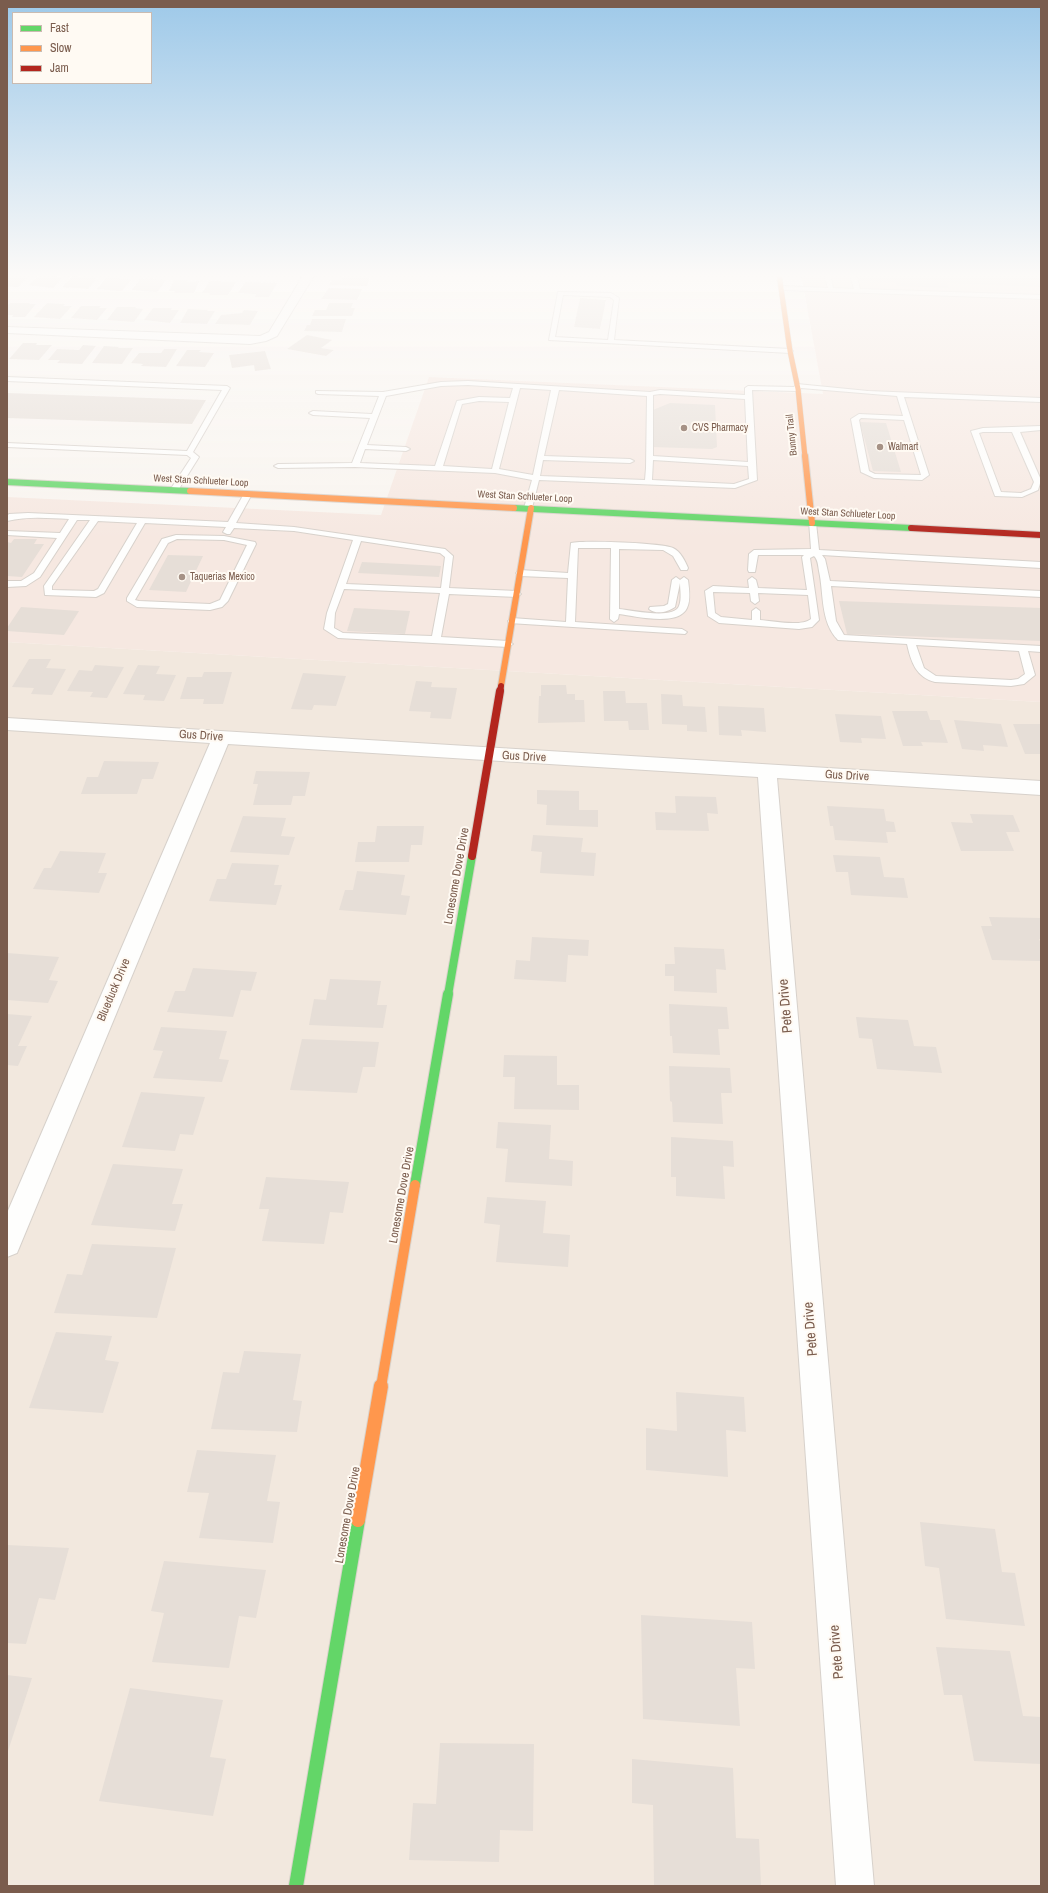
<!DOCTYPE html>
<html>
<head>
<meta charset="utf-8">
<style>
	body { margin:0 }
	#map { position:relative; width:1048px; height:1893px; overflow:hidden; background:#f9f5f0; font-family:"Archivo Narrow",sans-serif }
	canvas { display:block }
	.frame { position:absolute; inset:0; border:8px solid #7a5c4d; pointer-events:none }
	.legend { position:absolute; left:12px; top:12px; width:140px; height:72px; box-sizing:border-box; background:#fffaf3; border:1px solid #cabbb1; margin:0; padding:5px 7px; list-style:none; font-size:12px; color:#7a5c4d }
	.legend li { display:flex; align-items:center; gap:8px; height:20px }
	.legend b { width:20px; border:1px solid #cabbb1 }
</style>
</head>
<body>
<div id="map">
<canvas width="1048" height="1893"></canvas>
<div class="frame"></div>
<ul class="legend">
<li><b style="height:5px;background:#63d668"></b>Fast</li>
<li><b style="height:5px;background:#ff974d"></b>Slow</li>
<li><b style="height:5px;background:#b3261e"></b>Jam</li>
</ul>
</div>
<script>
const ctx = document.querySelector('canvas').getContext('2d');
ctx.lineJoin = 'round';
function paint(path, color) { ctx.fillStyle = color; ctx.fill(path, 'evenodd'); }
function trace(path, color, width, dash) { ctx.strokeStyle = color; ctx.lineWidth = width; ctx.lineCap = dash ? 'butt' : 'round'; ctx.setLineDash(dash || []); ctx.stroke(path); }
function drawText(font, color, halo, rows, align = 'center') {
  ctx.font = font + ' "Archivo Narrow",sans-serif'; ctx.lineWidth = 4; ctx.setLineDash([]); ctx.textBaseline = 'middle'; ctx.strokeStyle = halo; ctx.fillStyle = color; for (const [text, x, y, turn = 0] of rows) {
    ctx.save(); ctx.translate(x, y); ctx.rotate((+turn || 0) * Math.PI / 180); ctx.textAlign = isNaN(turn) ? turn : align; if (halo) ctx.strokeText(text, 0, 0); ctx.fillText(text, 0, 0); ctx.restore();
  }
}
paint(new Path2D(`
	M7 642 1041 702V1886H7Z`), '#f2e8de');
paint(new Path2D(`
	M801 274H1041V702L7 642V497L381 515 429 377 823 394Z`), '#f6e8e1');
paint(new Path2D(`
	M7 274H23L30 275 18 287 7 286Z
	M345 274H367L366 278H370L367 286 329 285 332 280H342Z
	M857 274H1041V287L947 283 949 288 897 286 895 282 859 281Z
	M39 275H52L51 276 63 277 53 288 29 285Z
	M72 276 84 277H98L88 289 63 287Z
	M107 277H120L118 279H132L122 291 97 289Z
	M141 278 155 279 166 280 157 292 132 290Z
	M174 280H188L187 282 199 281 194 293H174L175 291H169Z
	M210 281H222L221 282H236L228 295H209L210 293H202Z
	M245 282 277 283 269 297H255L256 294 238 293Z
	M329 288 362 289 357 300 321 299Z
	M580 298 606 300 600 329 574 327Z
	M10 303H30L29 304H36L25 317H12L13 315H7V306Z
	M47 303 65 304 63 306H72L60 319 34 317Z
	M329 303H353L351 308H355L352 316H312L315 310H326Z
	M81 306H101L99 308H107L97 320 71 318Z
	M117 307H136L135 308 143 309 134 322 107 320Z
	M153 308H172L171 310H179L170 323 144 320Z
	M188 309 208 310 207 311H215L207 324 180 323Z
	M244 310 258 311 250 325 215 324 221 315 242 313Z
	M312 319H346L342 332 304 331 307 325H310Z
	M307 335 332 340 321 348 334 350 326 356 287 349Z
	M23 343H37L36 345H52L39 360 9 359Z
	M83 345 96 346 82 364 57 363 60 360H48L57 349 79 350Z
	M104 346 119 347 118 348H133L122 364 92 363Z
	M164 349H177L166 367 141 366 143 364 131 363 139 353H161Z
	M187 350H201L199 352 214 353 205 367 176 366Z
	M265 351 271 369 255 371 254 365 232 368 229 355Z
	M8 393 206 400 192 424 7 418Z
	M670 403 715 405 717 447 712 449 652 447 653 410Z
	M860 422 886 423 901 472 873 471Z
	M14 539H37L34 544H44L22 577 7 576V542L11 543Z
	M168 555 203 556 186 592 149 590Z
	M362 562 441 566 439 577 358 573Z
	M839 601 1041 608V641L847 634Z
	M21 607 79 611 64 635 7 631V628Z
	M354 608 410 611 405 634 347 631Z
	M29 659H51L46 668 66 669 52 695 31 694 34 688 12 687Z
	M95 665 124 667 107 698 90 697 93 692 67 691 79 670 92 671Z
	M138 665 160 666 156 674 176 675 164 701 143 700 145 695 123 694Z
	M204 672H232L223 704H203L204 699H180L187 677H202Z
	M303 673 346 676 336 706 314 705 312 710 291 709Z
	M416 681 432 682 431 687 457 688 451 719 430 718 431 712 409 711Z
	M541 685H566L567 694H575V700H584L585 722 538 723 539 696H541Z
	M603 691H625L626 703H647L649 730H629L628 721H604Z
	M661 694 682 695 683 706 705 707 707 732 687 731V725L662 724Z
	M718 706 764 708 766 732 741 730 742 736 719 735Z
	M892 711H927L930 720H940L948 743 921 742 923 746H903Z
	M835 714 881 716 886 739 861 738 862 743 840 742Z
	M954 720 1001 724 1008 747 983 745 984 751 962 749Z
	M1013 724H1041V754H1025Z
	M104 761 159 762 153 779H142L137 794H81L87 777H98Z
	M256 771 310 772 305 796H293L291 805H253L258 784H253Z
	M537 790 579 791V810H598V827L546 825 547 805 537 804Z
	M675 796 716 797 718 814 707 813 709 831 656 830 655 812 676 813Z
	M827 806 884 809 886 821 894 822 896 832H886L888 843 835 840 833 826H830Z
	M970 814 1013 815 1020 832H1006L1014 851H961L951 822 973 823Z
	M243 816 286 818 281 836 295 837 289 855 230 852Z
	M377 826H424L422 845H411L409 862H355L358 842H375Z
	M533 835 583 838 581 852 596 853 594 876 540 873 542 852 531 851Z
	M60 851 106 853 98 873H107L99 893 33 889 44 868H51Z
	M833 855 880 857 884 877 904 878 908 898 851 895 848 872H836Z
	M232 863 279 865 274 885H282L276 905 209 901 217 879H226Z
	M357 871 405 875 401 895 410 896 406 915 339 910 345 890H353Z
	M989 917 1041 918V939H1039L1041 944V961L992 960 981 926H992Z
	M532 937 589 940 588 956 568 955 566 982 514 979 516 960 530 961Z
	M674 947 724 949 726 970 716 969 717 993 674 991V976H665V964H675Z
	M7 953 59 957 49 980 58 981 48 1003 7 1000Z
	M193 968 257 972 251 991 241 990 233 1017 167 1012 175 991H185Z
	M330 979 381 981 377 1005H387L383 1028 309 1025 314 999 326 1000Z
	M669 1004 727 1007 729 1029H718L720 1055 673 1053 672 1036H670Z
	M7 1014 32 1016 18 1046H27L18 1066 7 1065Z
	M856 1017 908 1020 914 1046 936 1047 942 1073 877 1069 872 1039 859 1038Z
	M161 1027 227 1031 219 1059 229 1060 222 1082 153 1078 163 1051 153 1050Z
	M302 1039 379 1042 375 1067H363L357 1093 290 1090Z
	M504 1055 557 1056V1085H579V1110L514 1109 515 1077H503Z
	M669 1066 730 1068 732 1093H721L723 1124 673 1122 672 1102 670 1101Z
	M141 1092 205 1097 193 1135 180 1134 175 1151 122 1147Z
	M498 1122 551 1125 549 1159 573 1161 572 1186 505 1182 508 1149 496 1148Z
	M671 1137 733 1141 734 1167 723 1166 725 1199 676 1196V1177H671Z
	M113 1164 183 1169 172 1204H183L175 1231 91 1225Z
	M266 1177 349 1182 343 1213 330 1212 324 1244 262 1241 269 1209H259Z
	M487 1197 546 1201 543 1233 570 1235 568 1267 496 1262 500 1225 484 1223Z
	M92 1244 176 1248 157 1318 54 1313 67 1274 82 1275Z
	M56 1332 112 1336 105 1360 119 1362 103 1413 29 1408Z
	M244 1351 301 1354 293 1400 302 1401 297 1432 211 1429 223 1372 239 1373Z
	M676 1392 744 1397 746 1432 726 1430 728 1477 646 1470V1428L677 1431Z
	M197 1450 276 1455 267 1501 280 1502 273 1543 199 1538 209 1493 187 1492Z
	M920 1522 995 1529 1002 1572 1015 1573 1025 1626 946 1619 939 1568 925 1566Z
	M7 1545 69 1548 55 1600 39 1598 26 1644 7 1643Z
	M164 1561 266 1570 256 1618 239 1616 229 1668 152 1662 164 1613 151 1611Z
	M641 1615 752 1622 755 1669 736 1668 740 1726 643 1719Z
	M936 1647 1010 1651 1023 1716 1041 1717V1764L974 1761 962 1695H944Z
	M7 1675 32 1678 7 1754Z
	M130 1688 223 1700 210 1757 226 1759 213 1816 99 1801Z
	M440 1743 534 1744 533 1831 500 1830 499 1862 409 1860 413 1803 436 1804Z
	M632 1759 733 1768 736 1838 759 1839 761 1886H654L653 1805 632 1803Z`), '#e6ded7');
const lane = new Path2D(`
	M824 274H830L833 288 854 289 850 274H856L860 289 1041 295V299L782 290 779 288 782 286 828 288Z
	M558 292 611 293 619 298 614 340 790 349 793 351 790 353 549 340ZM563 295 610 297 614 300 608 340 555 337Z
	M7 377 227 386 230 388 193 452 199 457 177 492H174L170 490 191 458 187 455 7 447V443L187 451 222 390 7 381Z
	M468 381 650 392 660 390 745 395V388L748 386 794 387 797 384 868 391 1041 398V402L904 397 929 475 922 480 874 478 861 472 851 419 859 414 903 416 897 396 801 388 798 391 752 390 757 480 735 488 539 480 532 508 528 510 524 508 532 480 495 473 355 467 278 468 274 466 278 464 352 463 370 418 313 415 309 413 313 411 372 414 379 396 318 394 316 393V391L383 392 441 382ZM468 385 513 388 510 398 479 397 457 401 435 466 360 463 365 449 406 451 410 449 406 447 367 445 386 396 441 386ZM520 388 551 390 533 475 499 469ZM559 390 647 396 646 468 645 480 540 476 543 460 630 463 634 461 630 459 544 456ZM660 394 745 399 748 462 653 456V395ZM479 401 509 402 492 469 443 466 462 404ZM861 418 904 420 921 475 875 474 869 471 859 420ZM653 460 748 466 749 479 734 484 652 480Z
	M1041 426V430L1020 432 1041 480 1038 490 1022 497 995 496 971 431 983 428ZM983 432H1012L1034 482 1031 489 1021 493 1001 492 979 433Z
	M245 492H251L252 494 236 523 294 527 445 549 453 556 449 588 517 591 521 594 517 597 449 594 441 637 508 641 513 644 508 647 338 638 324 629 327 613 353 540 294 531 234 528 230 534H227L223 532 226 527 145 523 104 593 96 597 45 595 44 586 90 520H77L40 577 26 586 7 587V581H21L34 573 57 538 7 535V531L60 533 69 519C48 518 28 516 7 521V516L9 514 28 513 228 522ZM98 521 137 523 98 589 94 591 52 590V586ZM361 541 440 553 445 557 441 588 346 584ZM344 589 440 593 432 636 343 633 334 628 335 613Z
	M809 521H812L816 523 819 550 1041 562V568L822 555 825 559 830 581 1041 591V597L831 586 836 621 844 635 1041 646V652L1028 651 1035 675 1024 684 1011 686 935 682C916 677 911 662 907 644L838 640C820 622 824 593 819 571 818 565 818 560 814 556L810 558 819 620 812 627 799 629 719 623 708 616 705 591 713 586 749 588 748 580 752 577 756 580 758 588 807 590 802 557 804 555H758L755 572H749L748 570 749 554 754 550 811 549ZM713 592 750 593 751 601 755 604 759 601 758 593 808 595 811 619C801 627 773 621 760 620V611L756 608 752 611V620L721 617 715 613ZM916 645 1019 651 1025 674 1018 679 1011 680 936 676 924 668Z
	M176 535 224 536 255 542 256 544 228 601 222 607 210 610 137 607 127 601V598L162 539ZM177 539 224 540 247 545 220 600 210 604 139 601 135 600 168 543Z
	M571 543C584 540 662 543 673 548 681 552 685 561 688 568L687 570H681L673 556 663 550 619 549V609C631 610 674 620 679 606 682 599 680 590 680 583L675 607C668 612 656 615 649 609L650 607 664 606 668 604 672 580 676 577 680 580 684 577 688 580C689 588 691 600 687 608 678 627 635 616 619 614L618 619 614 622 610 619 611 548H578L575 622 682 629 687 632 685 634 509 623 508 621 512 618 566 622 568 578 520 576 516 573 520 570 568 573Z`);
const street = new Path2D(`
	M304 274H315L277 336 266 341 250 344 7 333V327L260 336 269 332Z
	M7 718 1041 781V795L777 778 874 1886H836L758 777 228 744 17 1253 7 1257V1213L210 743 7 730Z`);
const fastFar3 = new Path2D(`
	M7 482 190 491
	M514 508 911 528`);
const fastFar2 = new Path2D(`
	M448 995 472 856`);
const fastFar1 = new Path2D(`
	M415 1185 448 994`);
const fast = new Path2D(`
	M296 1886 358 1520`);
const slowFar3 = new Path2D(`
	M779 274 790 351 798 389 805 457`);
const slowFar2 = new Path2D(`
	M805 456 812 523
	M190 491 514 508
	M501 686 531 508`);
const slowFar1 = new Path2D(`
	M381 1387 415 1185`);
const slow = new Path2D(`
	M358 1520 381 1386`);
const jamFar1 = new Path2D(`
	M911 528 1041 535
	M500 692 501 686`);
const jam = new Path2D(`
	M472 856 500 691`);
trace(lane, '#d7d1cb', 2);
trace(street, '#d7d1cb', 2);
trace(fastFar3, '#d9d2cb', 8);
trace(fastFar2, '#d9d2cb', 10);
trace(fastFar1, '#d9d2cb', 12);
trace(fast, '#d9d2cb', 16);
trace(slowFar3, '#d9d2cb', 6);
trace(slowFar2, '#d9d2cb', 8);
trace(slowFar1, '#d9d2cb', 12);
trace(slow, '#d9d2cb', 16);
trace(jamFar1, '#d9d2cb', 8);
trace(jam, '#d9d2cb', 10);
paint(lane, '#fefefd');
paint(street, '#fefefd');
trace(fastFar3, '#63d668', 6);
trace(fastFar2, '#63d668', 8);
trace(fastFar1, '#63d668', 10);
trace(fast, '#63d668', 14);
trace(slowFar3, '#ff974d', 5);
trace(slowFar2, '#ff974d', 6);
trace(slowFar1, '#ff974d', 10);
trace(slow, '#ff974d', 14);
trace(jamFar1, '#b3261e', 6);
trace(jam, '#b3261e', 8);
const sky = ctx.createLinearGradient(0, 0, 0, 540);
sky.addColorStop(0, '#9ec9e9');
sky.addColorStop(0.51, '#fcfaf8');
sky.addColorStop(1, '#fcfaf800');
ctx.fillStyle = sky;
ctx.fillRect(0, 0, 1048, 540);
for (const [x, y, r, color] of [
	[684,428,4,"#a69286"],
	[880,447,4,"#a69286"],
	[182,577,4,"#a69286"]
]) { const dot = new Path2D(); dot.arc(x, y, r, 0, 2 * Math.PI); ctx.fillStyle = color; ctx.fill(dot); trace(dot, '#fffaf3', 1.5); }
drawText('10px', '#7a5c4d', '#fffaf3', [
	["CVS Pharmacy",692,428],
	["Walmart",888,447],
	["Taquerias Mexico",190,577]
], 'left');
drawText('10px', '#7a5c4d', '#fffaf3', [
	["Bunny Trail",792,435,-96],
	["West Stan Schlueter Loop",201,481,3],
	["West Stan Schlueter Loop",525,497,3],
	["West Stan Schlueter Loop",848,514,3]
]);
drawText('12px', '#7a5c4d', '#fffaf3', [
	["Gus Drive",201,736,4],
	["Gus Drive",524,757,3],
	["Gus Drive",847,776,3],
	["Lonesome Dove Drive",457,876,-80],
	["Blueduck Drive",114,990,-67],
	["Lonesome Dove Drive",402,1195,-80],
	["Lonesome Dove Drive",348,1515,-80]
]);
drawText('14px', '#7a5c4d', '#fffaf3', [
	["Pete Drive",786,1006,-95],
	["Pete Drive",811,1329,-95],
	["Pete Drive",837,1652,-95]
]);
</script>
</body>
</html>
